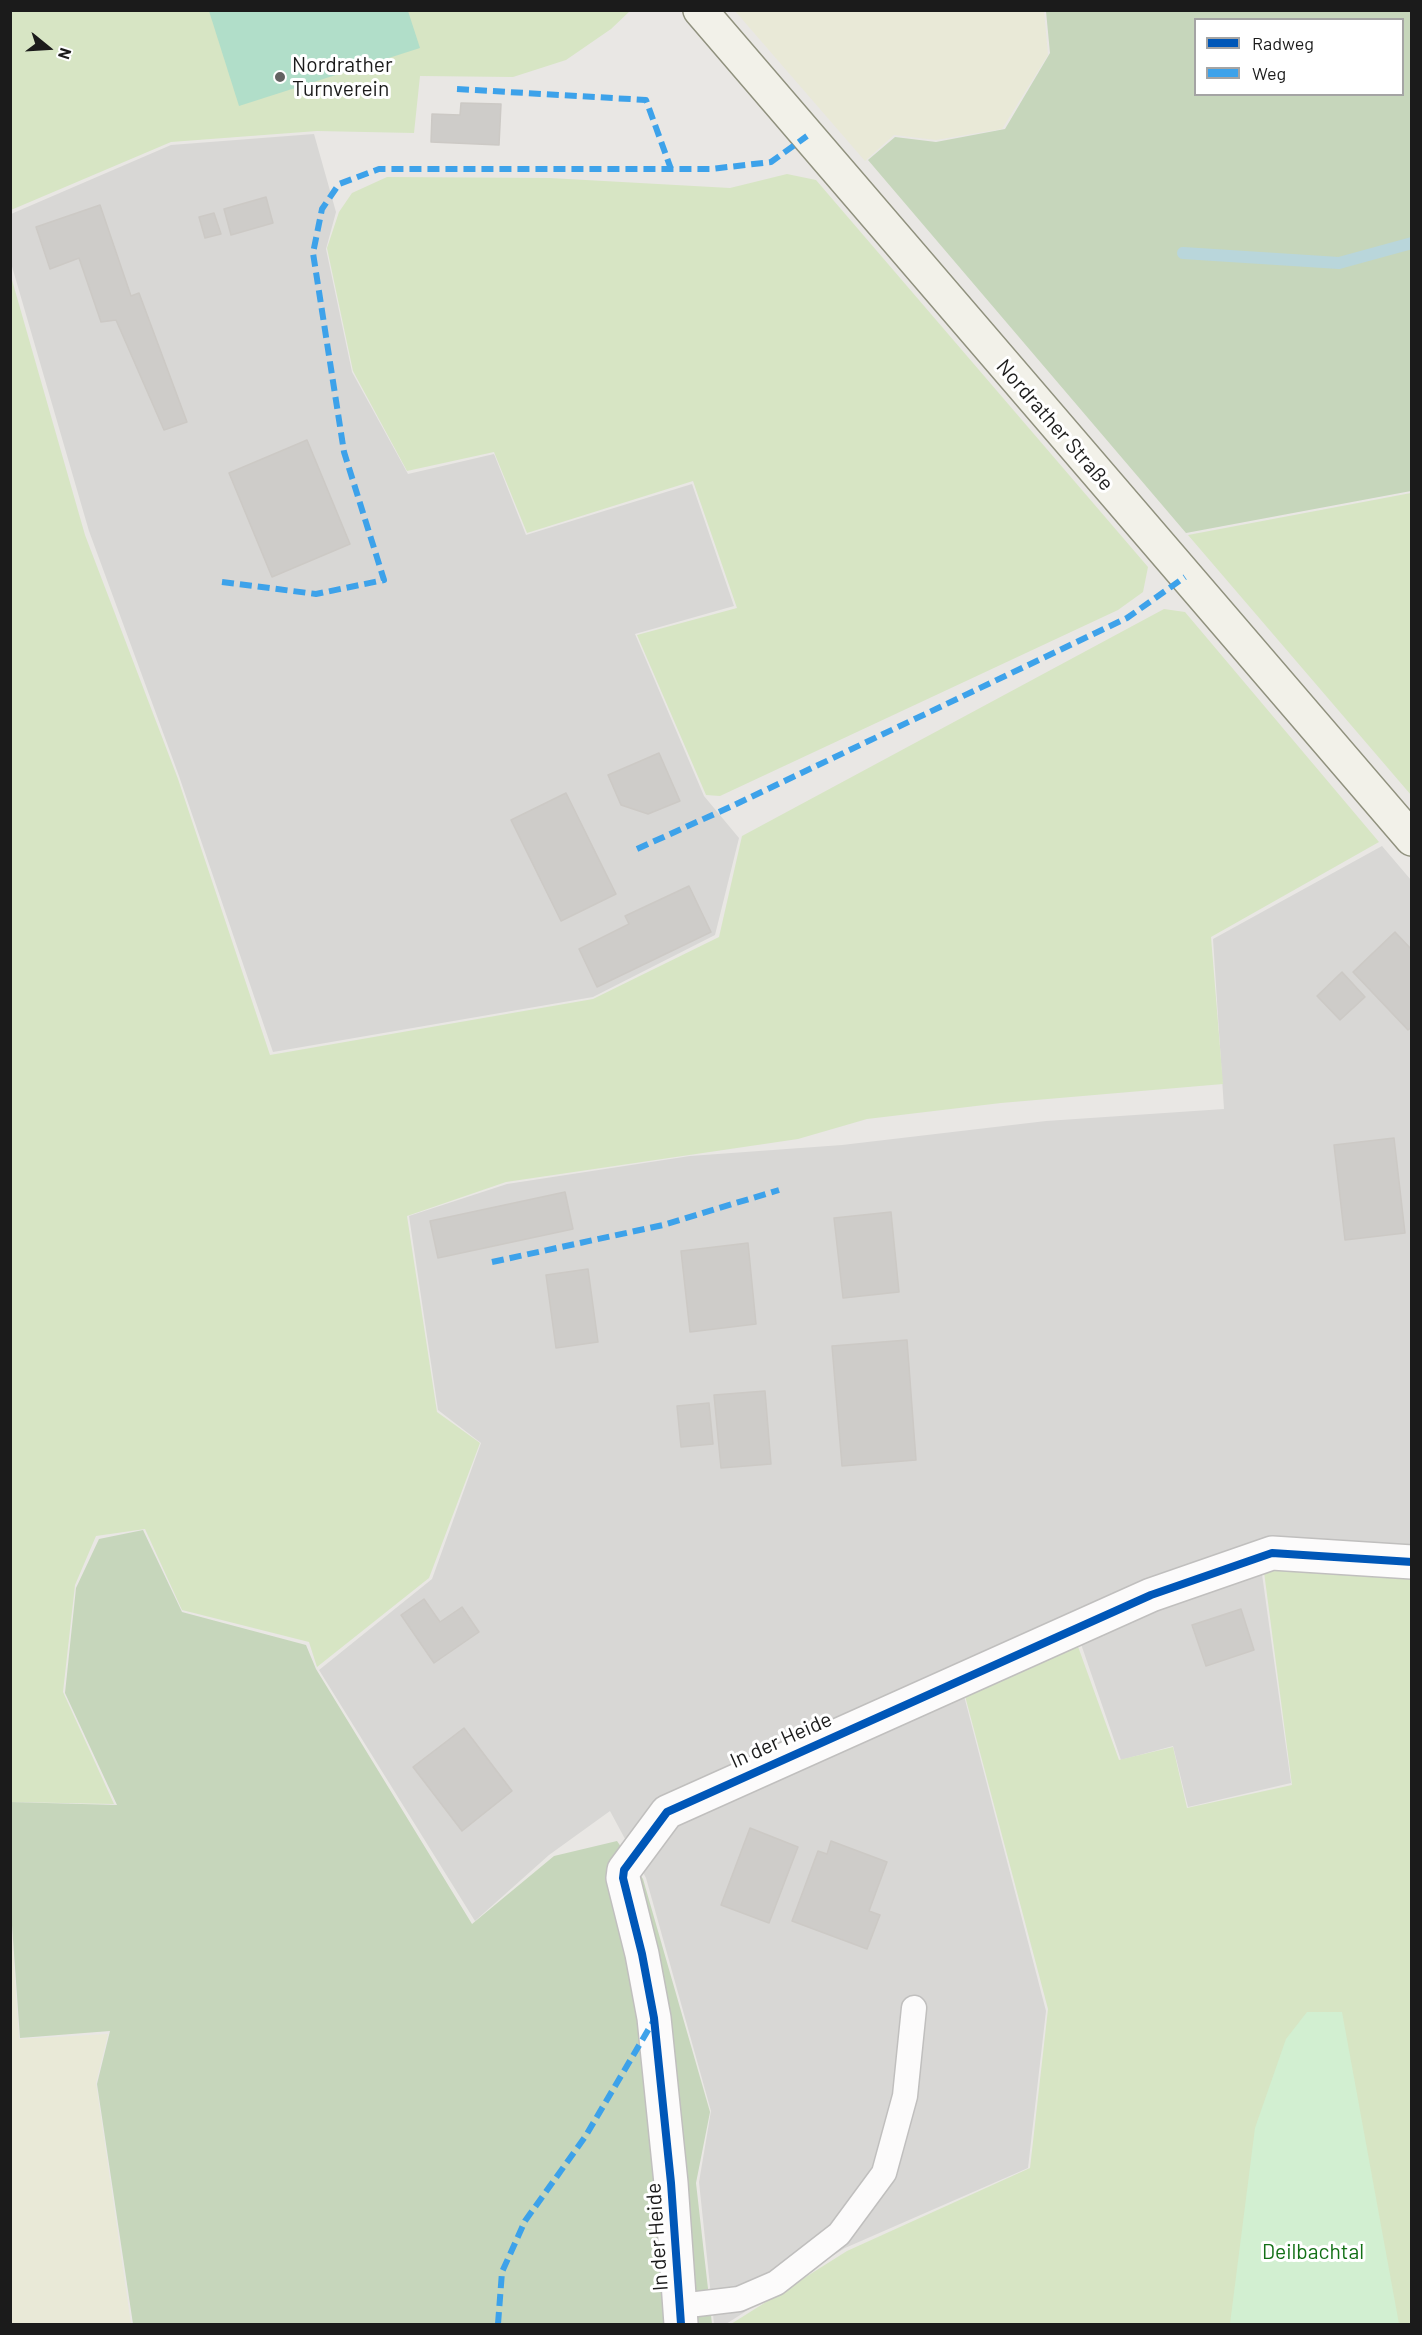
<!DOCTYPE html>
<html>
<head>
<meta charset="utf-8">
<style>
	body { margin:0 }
	#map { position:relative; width:1422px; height:2335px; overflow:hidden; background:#e9e7e4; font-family:Barlow,sans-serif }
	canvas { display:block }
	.frame { position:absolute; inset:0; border:12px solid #1b1b1b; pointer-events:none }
	.legend { position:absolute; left:1194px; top:18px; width:210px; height:78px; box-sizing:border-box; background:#fff; border:2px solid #a4a4a4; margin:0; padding:8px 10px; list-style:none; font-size:18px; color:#1b1b1b }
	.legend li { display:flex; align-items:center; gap:12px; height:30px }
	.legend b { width:30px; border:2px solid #a4a4a4 }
	.north { position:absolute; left:18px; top:18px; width:60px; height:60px; -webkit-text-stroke:4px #fff; paint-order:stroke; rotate:108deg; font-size:16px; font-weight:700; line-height:24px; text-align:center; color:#1b1b1b }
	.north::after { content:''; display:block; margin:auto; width:21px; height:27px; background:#1b1b1b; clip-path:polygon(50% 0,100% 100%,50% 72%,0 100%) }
</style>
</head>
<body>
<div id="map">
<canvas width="1422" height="2335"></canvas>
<div class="frame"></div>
<ul class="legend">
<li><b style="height:8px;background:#0057b8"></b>Radweg</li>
<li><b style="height:8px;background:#3da2ea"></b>Weg</li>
</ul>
<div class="north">N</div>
</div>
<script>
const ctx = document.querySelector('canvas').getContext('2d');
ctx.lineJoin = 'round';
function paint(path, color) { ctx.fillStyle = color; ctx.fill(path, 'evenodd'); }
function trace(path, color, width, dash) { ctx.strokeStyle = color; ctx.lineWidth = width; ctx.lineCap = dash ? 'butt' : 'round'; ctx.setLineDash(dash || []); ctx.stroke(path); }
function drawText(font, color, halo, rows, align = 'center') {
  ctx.font = font + ' Barlow,sans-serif'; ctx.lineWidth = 6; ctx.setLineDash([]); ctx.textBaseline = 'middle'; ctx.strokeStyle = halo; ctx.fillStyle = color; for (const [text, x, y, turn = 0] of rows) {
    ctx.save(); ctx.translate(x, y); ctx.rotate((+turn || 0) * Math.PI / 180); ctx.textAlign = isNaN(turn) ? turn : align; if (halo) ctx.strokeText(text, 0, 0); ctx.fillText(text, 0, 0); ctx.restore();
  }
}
paint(new Path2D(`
	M314 134 336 212 326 249 352 372 408 474 494 454 526 535 692 484 734 606 635 634 704 796 739 838 715 935 593 997 273 1052 179 776 89 531 11 263V214L171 145Z
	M1382 846 1411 880V1552L1268 1542 1262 1574 1291 1783 1188 1807 1173 1746 1121 1760 1072 1618 964 1696 1046 2011 1028 2168 845 2248 726 2324H714L699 2182 711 2111 646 1878 610 1811 549 1855 475 1921 319 1670 432 1579 481 1443 438 1410 409 1216 507 1184 690 1156 842 1145 1046 1121 1224 1109 1213 939Z`), '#d8d7d5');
paint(new Path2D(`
	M735 11H1044L1048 55 1002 129 936 140 894 135 865 161Z
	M10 1900 19 2039 108 2034 96 2083 131 2324H11Z`), '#e9e9d7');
paint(new Path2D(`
	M11 11H630L611 29 566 60 513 77 420 76 414 133 317 131 171 142 11 210Z
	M787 174 816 180 1148 567 1143 592 1118 610 720 796 706 795 637 635 737 608 693 481 527 533 494 452 407 471 353 371 327 248 339 212 352 193 387 177 550 178 730 188Z
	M10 273 85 535 178 779 270 1055 593 999 719 937 742 836 1164 609 1185 612 1379 842 1211 937 1223 1084 1001 1103 867 1119 798 1139 506 1182 407 1216 437 1412 480 1443 429 1578 317 1667 309 1642 182 1610 145 1529 96 1536 75 1585 63 1692 114 1804 11 1802Z
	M1411 493H1412L1411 795 1188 535Z
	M1318 1567 1411 1575V2324H731L847 2251 1030 2168 1048 2009 964 1692 1076 1641 1119 1760 1173 1747 1187 1808 1292 1785 1264 1572Z`), '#d7e5c4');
paint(new Path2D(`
	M1046 11H1411V491L1186 533 868 160 895 137 936 142 1005 129 1050 53ZM1196 20H1402V94H1196Z
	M143 1530 182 1612 306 1645 316 1669 472 1924 554 1856 617 1841 643 1879 710 2112 696 2183 712 2324H133L97 2084 110 2031 20 2038 10 1897V1802L117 1805 65 1693 76 1588 99 1539Z`), '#c6d6bb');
paint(new Path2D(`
	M1307 2012H1342L1399 2324H1230L1255 2128 1286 2039Z`), '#d2efd1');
paint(new Path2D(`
	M209 11H408L420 48 239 106Z`), '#b1dec9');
trace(new Path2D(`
	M1183 253 1339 263 1412 243`), '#b9d6db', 12);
const building = new Path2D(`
	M461 103 501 104 499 145 431 142 432 114 460 115Z
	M266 197 273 223 231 235 224 209Z
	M100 205 131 296 139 293 187 422 164 430 116 320 101 322 79 258 50 269 36 227Z
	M214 213 221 234 205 238 199 217Z
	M307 440 350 544 272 577 229 473Z
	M659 753 680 801 648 814 621 805 608 775Z
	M566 793 616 894 561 921 511 820Z
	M689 886 711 932 597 987 579 949 629 924 625 916Z
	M1395 932 1412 950V1027L1408 1030 1353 972Z
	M1342 972 1365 997 1340 1020 1317 996Z
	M1394 1138 1405 1233 1345 1240 1334 1145Z
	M565 1192 573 1229 438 1258 430 1221Z
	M891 1212 899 1292 843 1298 834 1218Z
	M748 1243 756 1324 690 1332 681 1251Z
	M588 1269 598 1342 556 1348 546 1275Z
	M907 1340 916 1460 842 1466 832 1346Z
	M765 1391 771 1464 721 1468 714 1395Z
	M709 1403 713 1444 681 1447 677 1406Z
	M424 1599 440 1622 462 1607 479 1632 434 1663 401 1615Z
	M1241 1609 1254 1650 1206 1666 1192 1625Z
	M464 1728 512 1791 462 1831 413 1767Z
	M750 1828 798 1847 769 1923 721 1905Z
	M831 1841 887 1862 869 1911 880 1915 867 1949 792 1921 818 1851 827 1854Z`);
paint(building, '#ceccc9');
trace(building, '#ccc9c5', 1.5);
const lane = new Path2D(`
	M680 2306 739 2299 776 2283 839 2234 884 2173 905 2096 914 2008`);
const street = new Path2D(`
	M681 2324 671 2183 654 2018 642 1954 623 1878 624 1870 667 1812 1151 1595 1272 1553 1412 1562`);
const secondary = new Path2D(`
	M700 10 1412 839`);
trace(lane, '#c0bfbe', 27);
trace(street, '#c0bfbe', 36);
trace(secondary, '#90917e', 36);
trace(lane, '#fcfbfb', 24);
trace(street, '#fcfbfb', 33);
trace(secondary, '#f2f1e9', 33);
trace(new Path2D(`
	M457 89 646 100 671 169
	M222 582 316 594 384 580 344 452 313 253 322 209 339 184 379 169H711L771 162 807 136
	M637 849 730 807 1127 618 1185 577
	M492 1262 663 1225 779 1190
	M498 2324 502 2272 525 2221 585 2137 654 2020`), '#3da2ea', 6, [12, 6]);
trace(new Path2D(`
	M681 2324 671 2183 654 2018 642 1954 623 1878 624 1870 667 1812 1151 1595 1272 1553 1412 1562`), '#0057b8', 8);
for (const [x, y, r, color] of [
	[280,77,6,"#636261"]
]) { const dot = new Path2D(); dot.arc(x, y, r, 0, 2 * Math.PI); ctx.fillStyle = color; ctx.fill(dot); trace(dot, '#fff', 2); }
drawText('21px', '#1b1b1b', '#fff', [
	["Nordrather",292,65],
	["Turnverein",292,89]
], 'left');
drawText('21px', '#1b1b1b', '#fff', [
	["Nordrather Straße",1055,425,49],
	["In der Heide",781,1740,-24],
	["In der Heide",657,2237,-94]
]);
drawText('21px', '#137016', '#fff', [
	["Deilbachtal",1313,2252]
]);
</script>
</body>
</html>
